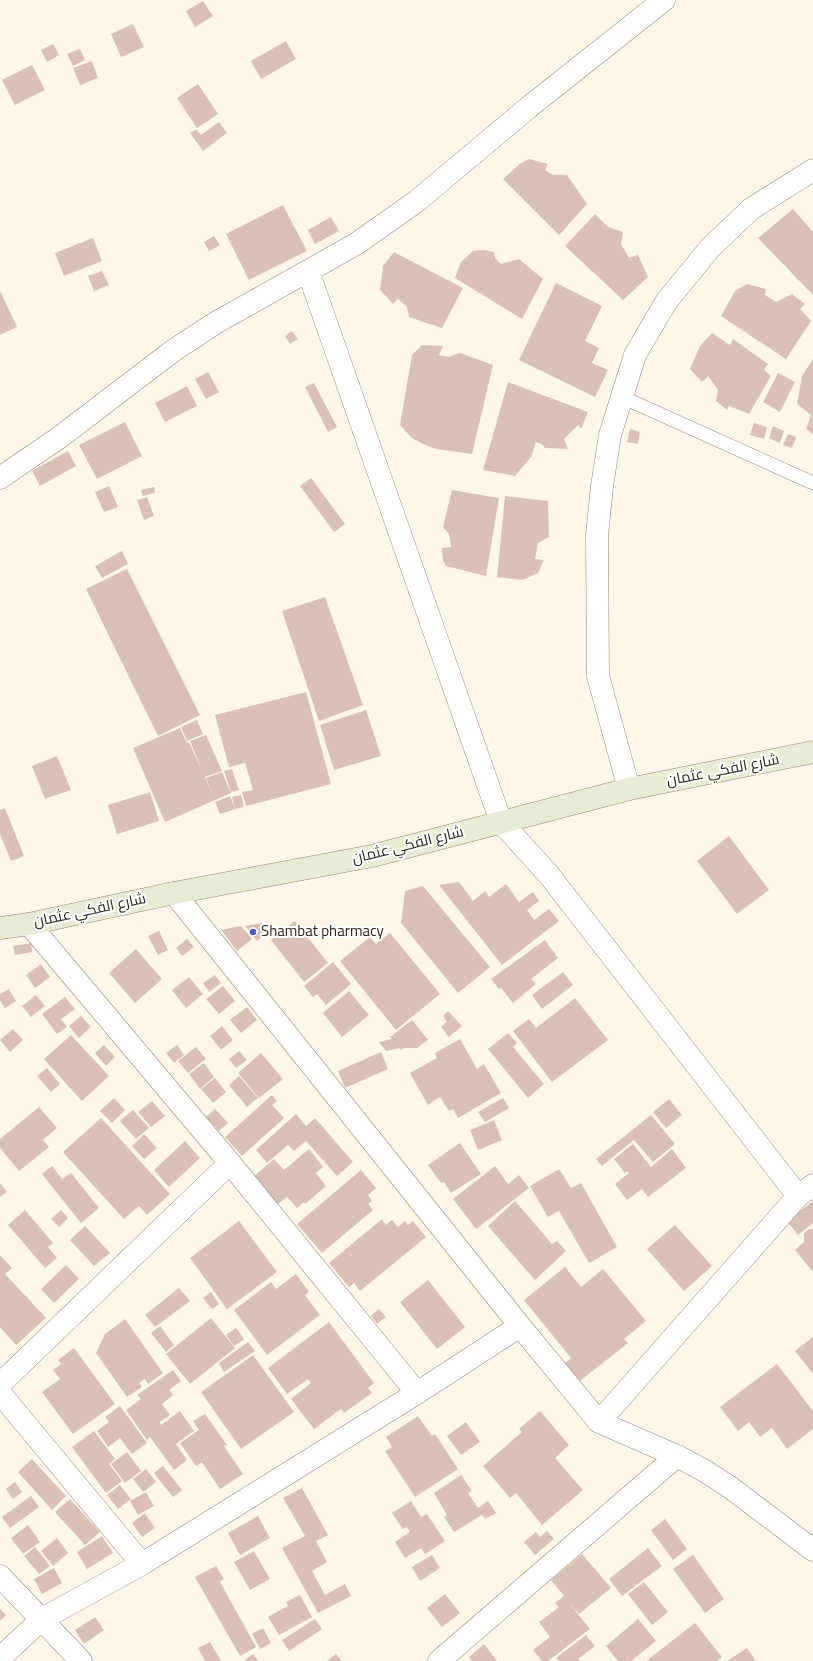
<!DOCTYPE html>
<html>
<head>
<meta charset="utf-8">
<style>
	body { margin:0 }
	canvas { display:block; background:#fef6e9 }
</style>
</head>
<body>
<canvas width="813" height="1661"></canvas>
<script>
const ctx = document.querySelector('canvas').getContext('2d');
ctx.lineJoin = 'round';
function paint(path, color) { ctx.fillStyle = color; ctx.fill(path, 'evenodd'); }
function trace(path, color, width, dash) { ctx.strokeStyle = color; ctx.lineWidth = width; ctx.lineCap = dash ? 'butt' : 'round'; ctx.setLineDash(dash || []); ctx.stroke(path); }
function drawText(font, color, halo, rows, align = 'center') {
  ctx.font = font + ' "Titillium Web",Cairo,sans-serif'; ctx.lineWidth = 4; ctx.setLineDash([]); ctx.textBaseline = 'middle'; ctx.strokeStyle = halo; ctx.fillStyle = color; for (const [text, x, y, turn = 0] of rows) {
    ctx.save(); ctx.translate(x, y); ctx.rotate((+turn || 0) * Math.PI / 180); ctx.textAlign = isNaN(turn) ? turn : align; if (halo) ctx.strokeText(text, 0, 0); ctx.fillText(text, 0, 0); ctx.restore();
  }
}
paint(new Path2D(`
	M203 1 213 16 195 27 186 11Z
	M133 24 144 47 121 57 111 34Z
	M286 41 296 59 261 79 251 61Z
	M53 44 59 55 47 62 41 50Z
	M80 49 85 60 73 66 67 54Z
	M92 61 98 78 80 85 73 68Z
	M32 65 45 90 15 105 2 80Z
	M198 84 218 114 197 128 177 98Z
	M219 122 227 133 203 151 190 133 196 129 201 135Z
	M529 159 548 164 545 170 553 175H567L587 204 559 235 503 179 521 163Z
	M283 205 307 251 249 280 226 234Z
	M793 209 813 232V295L758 238Z
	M595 214 608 227 623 232 621 244 629 258 638 255 648 277 623 300 565 246Z
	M331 217 339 231 315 244 308 230Z
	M214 236 220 245 209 251 204 242Z
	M93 238 102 261 64 276 55 253Z
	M484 250 494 252 495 258 501 264 519 259 543 279 522 319 455 278 461 262 473 251Z
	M394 252 463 288 442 328 409 317 407 307 398 299 393 304 380 290 383 266Z
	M102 271 109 285 94 291 88 276Z
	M556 283 602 306 585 341 599 348 592 363 608 370 595 397 519 360Z
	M747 284 766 289 765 295 776 302 792 294 805 304 800 309 811 321 786 359 721 316 735 291Z
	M0 291 17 327 0 335Z
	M292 331 298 339 290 344 285 336Z
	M712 333 730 345 733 339 768 364 764 370 771 376 749 414 729 406 727 410 716 401 718 390 708 376 702 382 690 369 700 346Z
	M422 345 443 346 439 355 448 357 460 353 493 365 472 454 436 449 423 444 412 438 400 425 412 355Z
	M813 359V434L806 429 811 415 797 404 802 376Z
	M208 372 219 392 206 399 195 379Z
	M778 373 795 382 780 412 763 402Z
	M508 382 588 412 581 429 578 425 564 439 568 449 545 448 542 444 536 442 531 457 515 476 483 470Z
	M314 383 337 427 328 432 305 387Z
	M187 386 197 406 165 422 155 403Z
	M125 422 142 456 97 479 79 445Z
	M754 423 767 427 764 439 750 435Z
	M773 426 784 431 780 443 769 438Z
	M630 429 640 432 638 444 627 442Z
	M788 434 796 437 792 448 783 445Z
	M68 451 76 466 40 486 32 471Z
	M311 478 345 524 334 532 300 486Z
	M109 486 118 507 104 512 95 492Z
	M154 487 155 493 143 496 141 490Z
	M452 490 499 498 486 576 446 566 443 561 442 548 451 547 449 534 443 527Z
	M505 496 548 501 549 537 538 543 535 559 544 560 538 573 522 580 497 577Z
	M147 497 154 516 144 520 137 500Z
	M122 551 128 564 102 578 95 566Z
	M127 569 200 715 158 736 86 589Z
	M325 597 363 705 319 721 282 611Z
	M306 692 331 784 246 806 242 792 253 790 245 763 229 767 215 715Z
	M366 710 381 756 334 770 320 725Z
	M197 720 203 734 187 741 181 727Z
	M180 728 187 743 189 742 203 773 190 741 206 735 222 771 205 777 213 796 206 778 222 772 231 793 165 822 133 748Z
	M57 756 71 790 45 799 32 766Z
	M232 769 239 790 231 792 224 771Z
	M150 792 159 821 117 834 108 805Z
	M241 795 244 807 235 809 232 797Z
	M230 796 235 809 220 814 215 802Z
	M5 808 24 856 11 861 0 834V810Z
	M729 836 769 890 737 914 697 861Z
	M459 882 473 901 485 891 489 897 506 884 519 902 533 892 539 901 527 910 534 920 549 909 559 921 502 965 439 885Z
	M423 886 490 967 458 993 401 923 405 891Z
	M295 921 328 963 304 982 271 940Z
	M262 923 269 932 257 941 245 926Z
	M241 926 252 939 237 951 221 930Z
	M159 931 168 950 158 955 148 936Z
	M390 933 440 994 396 1030 340 961 370 937 376 944Z
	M187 939 194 947 182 956 176 948Z
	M545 940 558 958 531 979 536 984 513 1003 501 988 499 989 491 979Z
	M31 943 32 952 15 955 13 946Z
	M136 949 162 979 135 1003 109 973Z
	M333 962 351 984 326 1005 317 994 313 997 304 986Z
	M41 964 50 977 35 988 26 975Z
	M563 972 573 985 542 1009 532 995Z
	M215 975 221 983 209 992 203 983Z
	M189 977 203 994 186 1008 172 990Z
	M223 986 235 1001 219 1014 206 999Z
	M9 989 16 1001 5 1008 0 1000V994Z
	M349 991 369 1015 342 1037 323 1013Z
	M36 995 45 1006 31 1017 22 1006Z
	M65 997 75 1009 61 1019 67 1027 57 1034 42 1014Z
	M575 998 608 1040 552 1082 513 1031 529 1019 536 1028Z
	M247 1007 257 1020 241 1033 230 1020Z
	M448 1011 462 1026 449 1037 441 1027 447 1022 443 1016Z
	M81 1016 91 1027 79 1038 69 1026Z
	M412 1020 428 1040 417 1048H404L401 1050 400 1048 386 1051 379 1042 392 1039 390 1037Z
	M222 1026 233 1040 221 1050 210 1036Z
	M13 1029 23 1040 10 1052 0 1040Z
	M508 1033 517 1043 513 1047 544 1084 528 1098 488 1049Z
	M71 1035 109 1076 82 1101 44 1059Z
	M460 1039 477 1069 484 1064 501 1093 458 1118 453 1109 449 1111 440 1097 428 1105 410 1073 437 1058 435 1053Z
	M104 1045 115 1057 106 1066 95 1053Z
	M177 1045 184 1055 174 1063 166 1053Z
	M196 1047 206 1059 188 1073 178 1061Z
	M239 1051 247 1060 236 1068 229 1059Z
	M381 1052 388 1069 345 1088 338 1071Z
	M261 1053 283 1079 259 1098 238 1073Z
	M204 1063 214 1077 200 1089 189 1074Z
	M47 1068 60 1084 51 1092 37 1076Z
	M239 1076 258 1098 247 1107 229 1085Z
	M215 1078 226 1092 213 1103 201 1089Z
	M272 1095 277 1101 272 1105 284 1118 242 1156 225 1137Z
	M114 1098 125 1110 112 1123 100 1111Z
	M503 1098 509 1108 485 1122 478 1112Z
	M669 1099 682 1115 666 1128 653 1112Z
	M152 1101 165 1116 151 1127 138 1112Z
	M39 1107 57 1128 43 1140 49 1147 19 1171 0 1148V1139Z
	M215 1109 228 1123 219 1131 206 1117Z
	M133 1110 149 1128 136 1139 120 1121Z
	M296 1114 306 1126 315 1118 353 1162 337 1176 306 1141 294 1151 288 1145 267 1163 256 1150Z
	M651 1115 675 1144 653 1162 634 1140 602 1166 596 1159Z
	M101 1118 170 1194 147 1215 139 1206 124 1219 63 1152Z
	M494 1120 502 1140 478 1150 470 1130Z
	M144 1134 157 1148 144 1159 132 1146Z
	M185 1141 200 1158 169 1187 154 1170Z
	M460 1143 481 1174 451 1193 444 1182 441 1183 428 1165Z
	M633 1144 651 1167 672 1149 686 1168 648 1197 642 1189 627 1200 615 1184 629 1173 627 1171 625 1173 614 1159Z
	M309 1149 323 1167 316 1173 326 1186 305 1204 304 1202 297 1208 287 1197 277 1205 253 1177 274 1159 284 1170Z
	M52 1166 62 1179 71 1173 99 1208 81 1223 42 1174Z
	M495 1166 508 1184 519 1175 529 1188 476 1229 453 1199Z
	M559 1169 571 1188 581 1183 617 1247 589 1263 559 1211 548 1217 530 1186Z
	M361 1170 376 1188 368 1195 372 1201 368 1204 373 1210 322 1253 297 1224Z
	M0 1183 7 1192 0 1197Z
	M515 1201 552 1244 557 1241 566 1251 535 1280 488 1226Z
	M813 1201V1223L798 1235 787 1221Z
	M25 1210 53 1243 48 1247 57 1258 45 1268 8 1225Z
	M61 1210 68 1218 59 1227 51 1219Z
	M382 1219 386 1225 392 1220 398 1227 405 1221 408 1225 413 1221 426 1237 360 1291 354 1283 349 1287 329 1263Z
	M239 1221 277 1272 227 1309 190 1258Z
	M675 1225 712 1266 684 1291 647 1249Z
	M85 1226 110 1253 94 1266 70 1240Z
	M809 1229H813V1272L795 1250 804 1242V1233Z
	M0 1255 12 1268 5 1274 46 1318 16 1345 0 1327Z
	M66 1265 79 1279 54 1303 41 1289Z
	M565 1267 581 1287 603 1269 646 1321 624 1339 628 1343 580 1381 565 1363 571 1358 524 1300Z
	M296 1274 309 1292 305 1295 320 1315 267 1355 234 1310 271 1282 276 1289Z
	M428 1280 465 1327 437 1349 400 1302Z
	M179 1288 190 1301 155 1327 145 1315Z
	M211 1292 219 1304 212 1309 203 1298Z
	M379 1309 386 1317 377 1324 371 1316Z
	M211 1318 235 1348 190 1384 166 1354Z
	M125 1319 163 1373 148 1384 145 1379 139 1383 142 1387 127 1397 96 1353 105 1334Z
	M329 1322 374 1383 368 1388 372 1393 344 1413 341 1409 314 1429 291 1399 311 1383 308 1379 287 1394 268 1368Z
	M160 1326 174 1345 166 1352 151 1333Z
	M236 1328 244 1339 234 1346 226 1335Z
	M813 1337V1374L795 1351Z
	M248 1342 255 1351 224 1372 219 1363Z
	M74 1348 115 1404 73 1434 42 1392 60 1379 53 1370 61 1364 58 1360Z
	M253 1355 294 1412 241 1449 201 1392Z
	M777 1364 813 1411V1429L787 1449 772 1428 760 1437 749 1422 738 1431 720 1407Z
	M173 1370 181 1381 169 1390 173 1395 162 1404 170 1415 160 1422 161 1425 180 1411 194 1431 176 1444 187 1460 174 1470 150 1437 147 1440 126 1410 141 1399 137 1395Z
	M120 1406 147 1443 132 1454 120 1438 108 1447 97 1431 109 1422 105 1417Z
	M540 1411 569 1445 555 1458 583 1490 542 1525 516 1493 510 1498 483 1466 522 1432 519 1429Z
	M205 1414 227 1445 224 1446 243 1474 220 1489 202 1462 196 1466 180 1443 199 1430 193 1421Z
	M418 1416 432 1436 435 1434 458 1469 415 1497 385 1451 392 1447 386 1437Z
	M466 1422 480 1442 461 1455 447 1436Z
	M94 1431 115 1459 109 1464 122 1481 106 1493 72 1447Z
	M127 1452 141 1471 125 1483 111 1464Z
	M32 1459 66 1496 52 1510 18 1472Z
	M163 1466 182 1490 173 1497 154 1473Z
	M146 1469 156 1482 143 1492 133 1479Z
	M461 1475 472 1491 468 1493 478 1508 488 1501 496 1513 485 1519 482 1515 454 1532 444 1517 447 1515 434 1493Z
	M15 1482 22 1492 13 1499 6 1489Z
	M120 1485 131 1499 118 1509 107 1495Z
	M302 1488 328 1535 316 1541 327 1562 312 1571 325 1595 345 1584 351 1596 318 1613 282 1548 305 1536 283 1498Z
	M146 1492 154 1506 138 1515 130 1501Z
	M31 1496 39 1507 10 1528 2 1517Z
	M70 1499 100 1532 85 1545 55 1512Z
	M411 1501 421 1517 427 1514 445 1541 425 1554 421 1548 405 1558 395 1542 410 1532 407 1527 403 1529 392 1513Z
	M145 1513 155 1528 142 1537 132 1523Z
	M258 1516 270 1538 240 1555 228 1533Z
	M665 1519 687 1549 673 1560 651 1530Z
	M28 1525 40 1542 23 1554 11 1538Z
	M547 1531 554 1539 535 1555 524 1542 536 1532 540 1537Z
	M102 1536 113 1553 87 1569 77 1552Z
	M57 1538 68 1553 53 1566 41 1551Z
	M35 1547 50 1566 39 1574 24 1556Z
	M648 1548 662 1566 622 1596 609 1579Z
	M254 1551 270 1579 250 1590 234 1562Z
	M582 1554 611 1588 579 1614 568 1602 590 1629 548 1661H542L533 1650 550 1637 539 1622 559 1607 555 1603 564 1596 551 1580Z
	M432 1555 440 1568 420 1581 412 1567Z
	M693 1555 724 1599 705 1613 673 1569Z
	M216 1566 224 1579 220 1582 256 1647 240 1656 195 1577Z
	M54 1568 62 1583 42 1594 34 1579Z
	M644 1582 668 1612 652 1625 628 1594Z
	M445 1594 460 1613 442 1627 427 1608Z
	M300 1595 312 1617 279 1635 268 1617 288 1606 286 1602Z
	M0 1609 6 1615 0 1621Z
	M95 1617 104 1630 84 1644 75 1630Z
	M315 1619 322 1629 289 1651 282 1640Z
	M638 1619 656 1641 631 1661H618L606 1646Z
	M695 1623 722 1657 717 1661H646Z
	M263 1628 271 1643 260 1649 252 1634Z
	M586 1635 595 1646 578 1659 580 1661H559L556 1658Z
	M210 1642 221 1661H205L198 1648Z
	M484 1644 497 1661H472L469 1657Z
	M747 1648 756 1661H727Z
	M253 1654 258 1661H244Z
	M336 1654 342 1661H327Z`), '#dac1b5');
const lane = new Path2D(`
	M622 397 813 483`);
const street = new Path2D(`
	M308 271 501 822 549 875 798 1196
	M0 478 60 437 174 350 217 322 356 244 417 201 529 107 664 0
	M629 789 598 676 597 535 602 486 610 435 635 355 666 302 710 248 751 209 813 170
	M174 893 520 1326 599 1422 677 1456 705 1471 731 1488 813 1550
	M29 924 230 1163 417 1393
	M0 1384 230 1163
	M0 1393 142 1564
	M599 1422 798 1196 813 1185
	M0 1576 81 1661
	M0 1658 42 1619 142 1564 417 1393 520 1326
	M439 1661 677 1456`);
const secondary = new Path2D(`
	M0 928 29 924 174 893 372 856 629 789 813 752`);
trace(lane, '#938773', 14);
trace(street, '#938773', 23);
trace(secondary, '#938773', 23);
trace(lane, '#fff', 13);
trace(street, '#fff', 22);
trace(secondary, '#e9ecd5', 22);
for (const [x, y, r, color] of [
	[253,932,4,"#5559d0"]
]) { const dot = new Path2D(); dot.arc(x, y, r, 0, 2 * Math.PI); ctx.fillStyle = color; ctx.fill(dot); trace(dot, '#fff', 1.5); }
drawText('15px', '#2b261d', '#fff', [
	["شارع الفكي عثمان",723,771,-11],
	["شارع الفكي عثمان",408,846,-14],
	["شارع الفكي عثمان",90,911,-12]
]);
drawText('15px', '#2b261d', '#fff', [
	["Shambat pharmacy",261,932]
], 'left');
</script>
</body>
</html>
